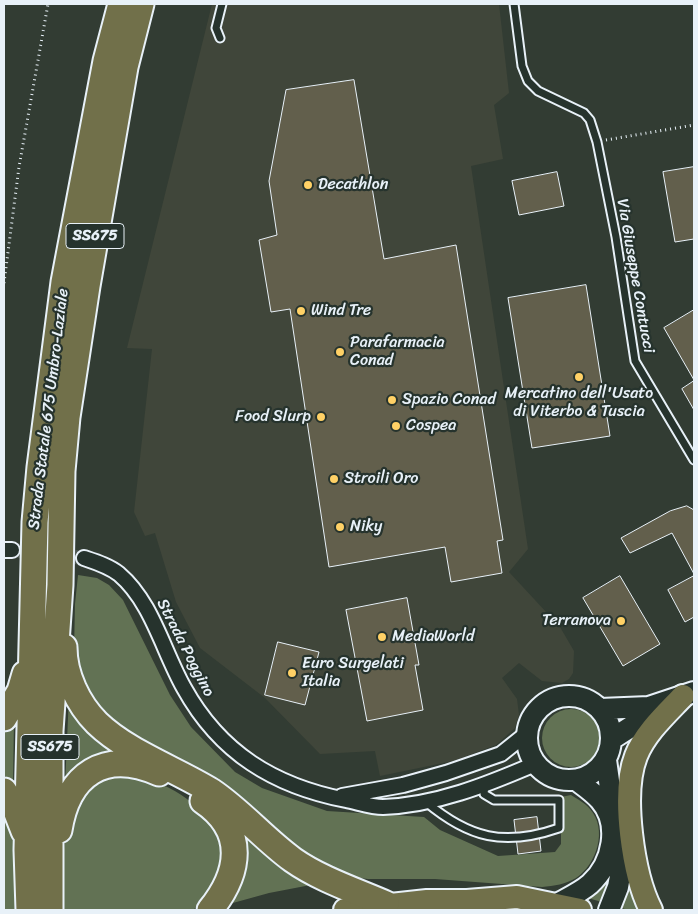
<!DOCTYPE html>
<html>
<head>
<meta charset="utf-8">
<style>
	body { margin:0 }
	#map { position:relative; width:698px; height:914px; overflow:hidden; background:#323c33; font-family:Sriracha,sans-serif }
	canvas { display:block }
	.frame { position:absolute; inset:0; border:5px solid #e8f1f8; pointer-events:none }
</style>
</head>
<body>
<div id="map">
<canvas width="698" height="914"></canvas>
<div class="frame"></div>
</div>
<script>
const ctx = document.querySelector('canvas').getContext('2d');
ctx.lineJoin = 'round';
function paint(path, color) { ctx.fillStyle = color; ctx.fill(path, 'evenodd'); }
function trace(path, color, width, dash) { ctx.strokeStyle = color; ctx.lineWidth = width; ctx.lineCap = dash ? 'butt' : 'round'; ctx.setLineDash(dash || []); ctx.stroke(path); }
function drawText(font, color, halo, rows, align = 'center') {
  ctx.font = font + ' Sriracha,sans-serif'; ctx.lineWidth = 4.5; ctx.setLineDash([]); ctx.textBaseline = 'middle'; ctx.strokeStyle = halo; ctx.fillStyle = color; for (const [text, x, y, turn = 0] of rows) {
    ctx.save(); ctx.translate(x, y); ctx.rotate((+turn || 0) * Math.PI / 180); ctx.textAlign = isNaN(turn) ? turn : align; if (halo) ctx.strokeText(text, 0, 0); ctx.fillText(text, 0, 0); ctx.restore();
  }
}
paint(new Path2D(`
	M212 4H499L509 93 494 105 503 159 471 166 528 549 509 572 560 627 574 651 573 673 569 679 562 683 542 681 519 663 502 678 517 699 519 715 515 728 496 745 453 761 380 776 375 751 320 754 265 698 200 648 176 602 155 533 145 536 134 512 152 349 127 348Z`), '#40463a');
paint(new Path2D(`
	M78 575 97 578 109 585 123 600 170 695 191 727 235 772 262 788 327 811 424 817 440 830 498 856 555 852 561 844V797L571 795C577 799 585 803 590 809 608 829 597 864 576 878 566 884 554 886 542 887L435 879H368L344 876 299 852 103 715 81 679 74 650 75 604Z
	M69 695 129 753 65 786Z
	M542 738a29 29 0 1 1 58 0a29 29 0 1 1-58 0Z
	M14 721 13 784 4 775V730Z
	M125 774C139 778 152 781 165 786 200 802 238 840 216 879 209 891 204 902 193 910H47C52 900 59 889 62 878 64 866 63 852 65 840 70 803 88 779 125 774Z
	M4 804C17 837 15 874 17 910H4Z
	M235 827 321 883 269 893 222 906Z
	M629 876 640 910H628L619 907Z
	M610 878 602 902 584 897 604 885Z`), '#627254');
const building = new Path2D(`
	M354 80 384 259 456 245 503 540 497 541 502 573 451 582 445 547 329 567 290 309 271 312 259 240 277 235 269 181 286 90Z
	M694 167V239L675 242 663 172Z
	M557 172 564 206 519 215 512 181Z
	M586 285 610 436 532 448 508 298Z
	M694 310V380L664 328Z
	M694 381V410L682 389Z
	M687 506 694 510V574L672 533 630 553 621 538 670 511Z
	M620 576 660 644 623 666 583 598Z
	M694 576V617L685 622 668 590Z
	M407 598 419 665H415L423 710 367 721 346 610Z
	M278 642 319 652 305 705 265 695Z
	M537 817 541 851 518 854 514 820Z`);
paint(building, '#625f4c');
trace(building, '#e8f1f8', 1);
trace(new Path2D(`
	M12 550 84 558`), '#4d5751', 14, [14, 7]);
const lane = new Path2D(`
	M514 4 522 66 528 81 538 91 584 113 590 120 597 142 616 237 635 361 694 460
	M220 38 216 28 222 4
	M426 802C469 838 504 847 559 828V800H494L484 794 485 784`);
const street = new Path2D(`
	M4 550H12
	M84 558C96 562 109 566 119 574 152 602 163 651 184 688 220 753 274 786 346 800 357 802 371 807 383 807 436 805 486 785 535 764
	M342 796 403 785 446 773 501 754 526 734`);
const secondary = new Path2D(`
	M527 738a42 42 0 1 1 84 0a42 42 0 1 1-84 0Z
	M600 709 649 707 694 692
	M612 739 660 708
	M606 760 610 788 625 850 618 887 609 910
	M557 904C568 898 581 892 590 884 613 863 621 824 600 800 593 792 584 786 576 780`);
const primary = new Path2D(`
	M345 910 427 901H467L517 897 580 910
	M651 910C633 875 621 794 636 756 645 733 666 714 683 696`);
const highway = new Path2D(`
	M64 647C64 675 78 704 97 723 127 752 175 769 211 791 241 811 264 839 293 860 320 879 356 891 386 904
	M4 718 20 691 25 674
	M4 791 15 808 24 831
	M203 801C247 831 240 873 210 910
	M59 830C68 774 104 749 159 773
	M29 910 27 850 35 522 40 467 64 282 106 61 121 4
	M50 910V731L60 585 62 471 67 417 87 286 125 67 141 4`);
trace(lane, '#e8f1f8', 11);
trace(street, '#e8f1f8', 18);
trace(secondary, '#e8f1f8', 24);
trace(primary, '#e8f1f8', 26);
trace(highway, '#e8f1f8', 29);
trace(new Path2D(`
	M606 140 694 125
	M4 283 19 167 48 4`), '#e8f1f8', 3, [1, 4]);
trace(lane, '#26332d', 7);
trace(street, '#26332d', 14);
trace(secondary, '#26332d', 20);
trace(primary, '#71704a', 22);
trace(highway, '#71704a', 25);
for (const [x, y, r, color] of [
	[308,185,5,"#ffd166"],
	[301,311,5,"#ffd166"],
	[340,352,5,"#ffd166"],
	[579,377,5,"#ffd166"],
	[392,400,5,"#ffd166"],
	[321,417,5,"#ffd166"],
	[396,426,5,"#ffd166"],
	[334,479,5,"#ffd166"],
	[340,527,5,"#ffd166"],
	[621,621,5,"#ffd166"],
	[382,637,5,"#ffd166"],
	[292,673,5,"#ffd166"]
]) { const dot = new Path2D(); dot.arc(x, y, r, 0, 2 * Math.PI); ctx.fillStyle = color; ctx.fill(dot); trace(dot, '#26332d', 2); }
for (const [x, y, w] of [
	[95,236,58],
	[50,747,58]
]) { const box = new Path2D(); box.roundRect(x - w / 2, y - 12.5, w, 25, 4); ctx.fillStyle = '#26332d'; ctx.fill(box); trace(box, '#e8f1f8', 1); }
drawText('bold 15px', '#e8f1f8', null, [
	["SS675",95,236],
	["SS675",50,747]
]);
drawText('16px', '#e8f1f8', '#26332d', [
	["Decathlon",318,185],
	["Wind Tre",311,311],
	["Parafarmacia",350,343],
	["Conad",350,361],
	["Mercatino dell'Usato",579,394,"center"],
	["di Viterbo & Tuscia",579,412,"center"],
	["Spazio Conad",402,400],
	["Food Slurp",311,417,"right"],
	["Cospea",406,426],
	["Stroili Oro",344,479],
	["Niky",350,527],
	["Terranova",611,621,"right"],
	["MediaWorld",392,637],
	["Euro Surgelati",302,664],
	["Italia",302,682]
], 'left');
drawText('16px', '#e8f1f8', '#26332d', [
	["Via Giuseppe Contucci",635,276,80],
	["Strada Statale 675 Umbro-Laziale",49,409,-83],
	["Strada Poggino",185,648,63]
]);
</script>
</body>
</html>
